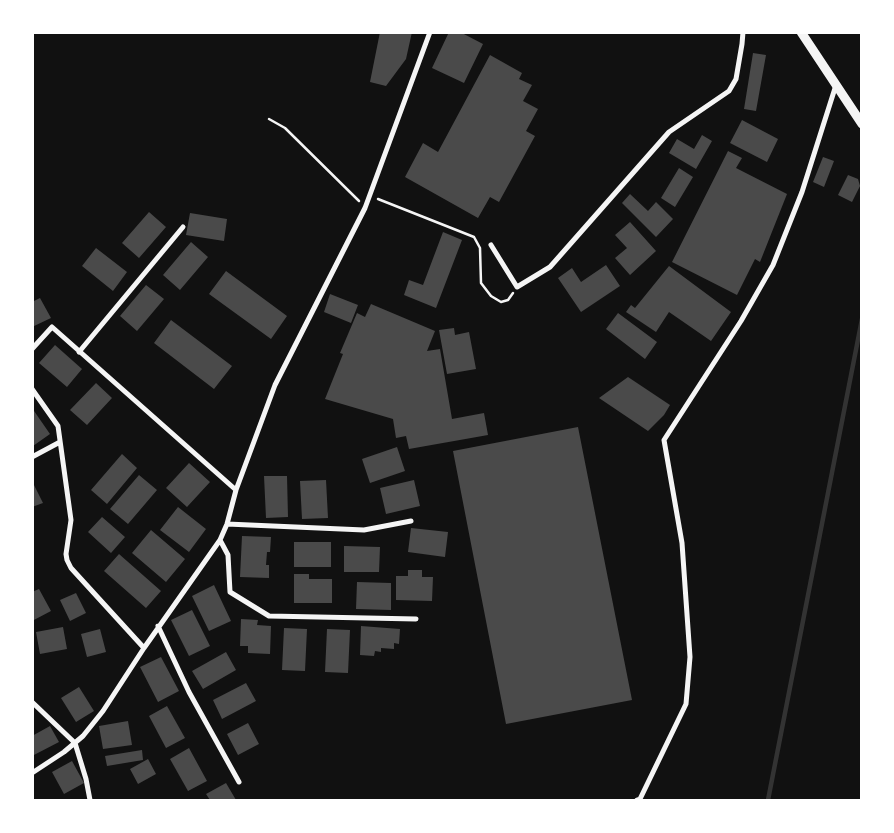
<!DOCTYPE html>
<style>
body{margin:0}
#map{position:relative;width:894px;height:833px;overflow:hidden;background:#111;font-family:"Fira Sans",sans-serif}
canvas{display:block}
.frame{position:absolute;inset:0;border:34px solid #fff;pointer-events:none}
</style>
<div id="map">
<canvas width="894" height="833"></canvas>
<div class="frame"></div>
</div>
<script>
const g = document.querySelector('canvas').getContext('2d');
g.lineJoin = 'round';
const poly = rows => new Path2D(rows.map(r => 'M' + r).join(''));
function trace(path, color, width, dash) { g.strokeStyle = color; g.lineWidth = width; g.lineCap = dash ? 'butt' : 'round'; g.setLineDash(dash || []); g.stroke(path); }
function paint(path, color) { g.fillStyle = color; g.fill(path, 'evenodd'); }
trace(poly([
 [768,800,862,319]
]), '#333', 4.5);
paint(poly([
 [380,32,412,32,406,59,386,86,370,82],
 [449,32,460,32,483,44,464,83,432,68],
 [753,53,766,55,756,111,744,109],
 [490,55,522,73,519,79,532,85,523,101,538,109,526,131,535,136,499,202,490,197,478,218,405,177,423,143,438,152],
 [742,120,778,139,767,162,730,143],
 [702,135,712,141,696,169,669,153,677,139,694,149],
 [728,151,742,158,736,168,787,194,760,262,755,259,737,295,672,262],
 [823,157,834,161,824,187,813,182],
 [679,168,693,177,675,207,661,198],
 [848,175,858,179,860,186,852,202,838,195],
 [630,194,648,211,656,202,673,219,656,237,622,203],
 [149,212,166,227,139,258,122,243],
 [190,213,227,219,224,241,186,235],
 [630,222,656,251,630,275,615,258,627,248,615,235],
 [443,232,462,240,436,308,404,295,409,280,423,285],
 [191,242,208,257,180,290,163,275],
 [96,248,127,272,113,291,82,266],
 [606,265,620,286,581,312,558,278,572,268,581,282],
 [669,266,731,312,711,341,669,312,656,332,626,312,631,305,635,308],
 [226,271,287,316,271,339,209,294],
 [146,285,164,299,137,331,120,316],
 [330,294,358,305,351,323,324,312],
 [40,298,51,318,32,327,32,302],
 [371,304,435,331,427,351,440,349,452,419,484,413,488,435,409,449,406,436,396,438,393,419,325,399,343,354,340,353,357,313,365,317],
 [618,313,657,342,645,359,606,329],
 [171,320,232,366,214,389,154,343],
 [454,328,455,335,469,332,476,369,447,374,439,330],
 [55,345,82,369,67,387,39,363],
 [628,377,670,405,664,415,648,431,599,398],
 [96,383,112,398,87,425,70,410],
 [32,408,50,434,33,446,32,445],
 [578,427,632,700,506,724,453,451],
 [397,447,405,471,370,483,362,459],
 [122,454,137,468,107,504,91,490],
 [189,463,210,482,187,507,166,488],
 [139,475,157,490,128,524,110,509],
 [264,476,287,476,288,517,266,518],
 [326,480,328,518,302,519,300,481],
 [414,480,420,506,386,514,380,488],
 [32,481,43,503,32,507],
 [178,507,206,529,189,552,160,530],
 [102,517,125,537,111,553,88,532],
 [411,528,448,532,445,557,408,552],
 [151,530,185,559,166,582,132,553],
 [242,536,271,537,270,552,267,552,266,565,269,565,269,578,240,577],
 [294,542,331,542,331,567,294,567],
 [344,546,380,547,379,572,344,572],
 [119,554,161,591,146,608,104,571],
 [408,570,422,570,422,577,433,577,432,601,396,600,396,576,408,576],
 [294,574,309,574,309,579,332,579,332,603,294,603],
 [357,582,391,583,391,610,356,609],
 [214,585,231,621,209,631,192,596],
 [39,589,51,611,32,621,32,598,34,597,32,592],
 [76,593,86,613,70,621,60,600],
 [192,610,210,646,189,656,171,620],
 [241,619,258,620,257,625,271,626,270,654,248,653,248,646,240,646],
 [361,626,400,629,399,644,394,643,394,649,381,648,381,652,375,651,374,656,360,655],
 [63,627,67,649,40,654,36,632],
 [284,628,307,629,305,671,282,670],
 [100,629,106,652,87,657,81,634],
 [327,629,350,630,348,673,325,672],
 [226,652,236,670,203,689,192,671],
 [161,657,179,691,158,702,140,667],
 [246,683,256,701,222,719,213,700],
 [79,687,94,711,76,722,61,698],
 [167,706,185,738,166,748,149,716],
 [128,721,132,745,103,749,99,726],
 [248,723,259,744,238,755,227,734],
 [50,726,59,742,32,756,32,736],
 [189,748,207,781,188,791,170,759],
 [142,750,143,760,107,766,105,756],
 [148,759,156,774,138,784,130,769],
 [72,761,84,783,64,794,52,772],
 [226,783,236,800,210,800,206,794]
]), '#4a4a4a');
trace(poly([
 [269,119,285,128,359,201],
 [378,199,474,237,480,248,481,283,491,296,501,302,508,300,513,293]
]), '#f5f5f5', 2.5);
trace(poly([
 [491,245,517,287,550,267,669,132,729,91,736,79,742,44,743,32],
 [32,349,52,327,236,490],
 [79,352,183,227],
 [32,389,58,426,71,520,66,554,67,560,71,568,144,648],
 [32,457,60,442],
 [227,524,364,530,411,521],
 [220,540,228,555,230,592,269,616,416,619],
 [158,626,189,692,239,782],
 [32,702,75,743,86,779,90,800],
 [32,773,64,752,83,736,103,711,144,648,220,540,227,524,236,490,275,385,365,208,430,32],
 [637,800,640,799,686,704,690,657,682,543,664,440,741,321,773,265,802,192,836,85]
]), '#f5f5f5', 5);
trace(poly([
 [801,32,862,124]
]), '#f5f5f5', 9);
</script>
